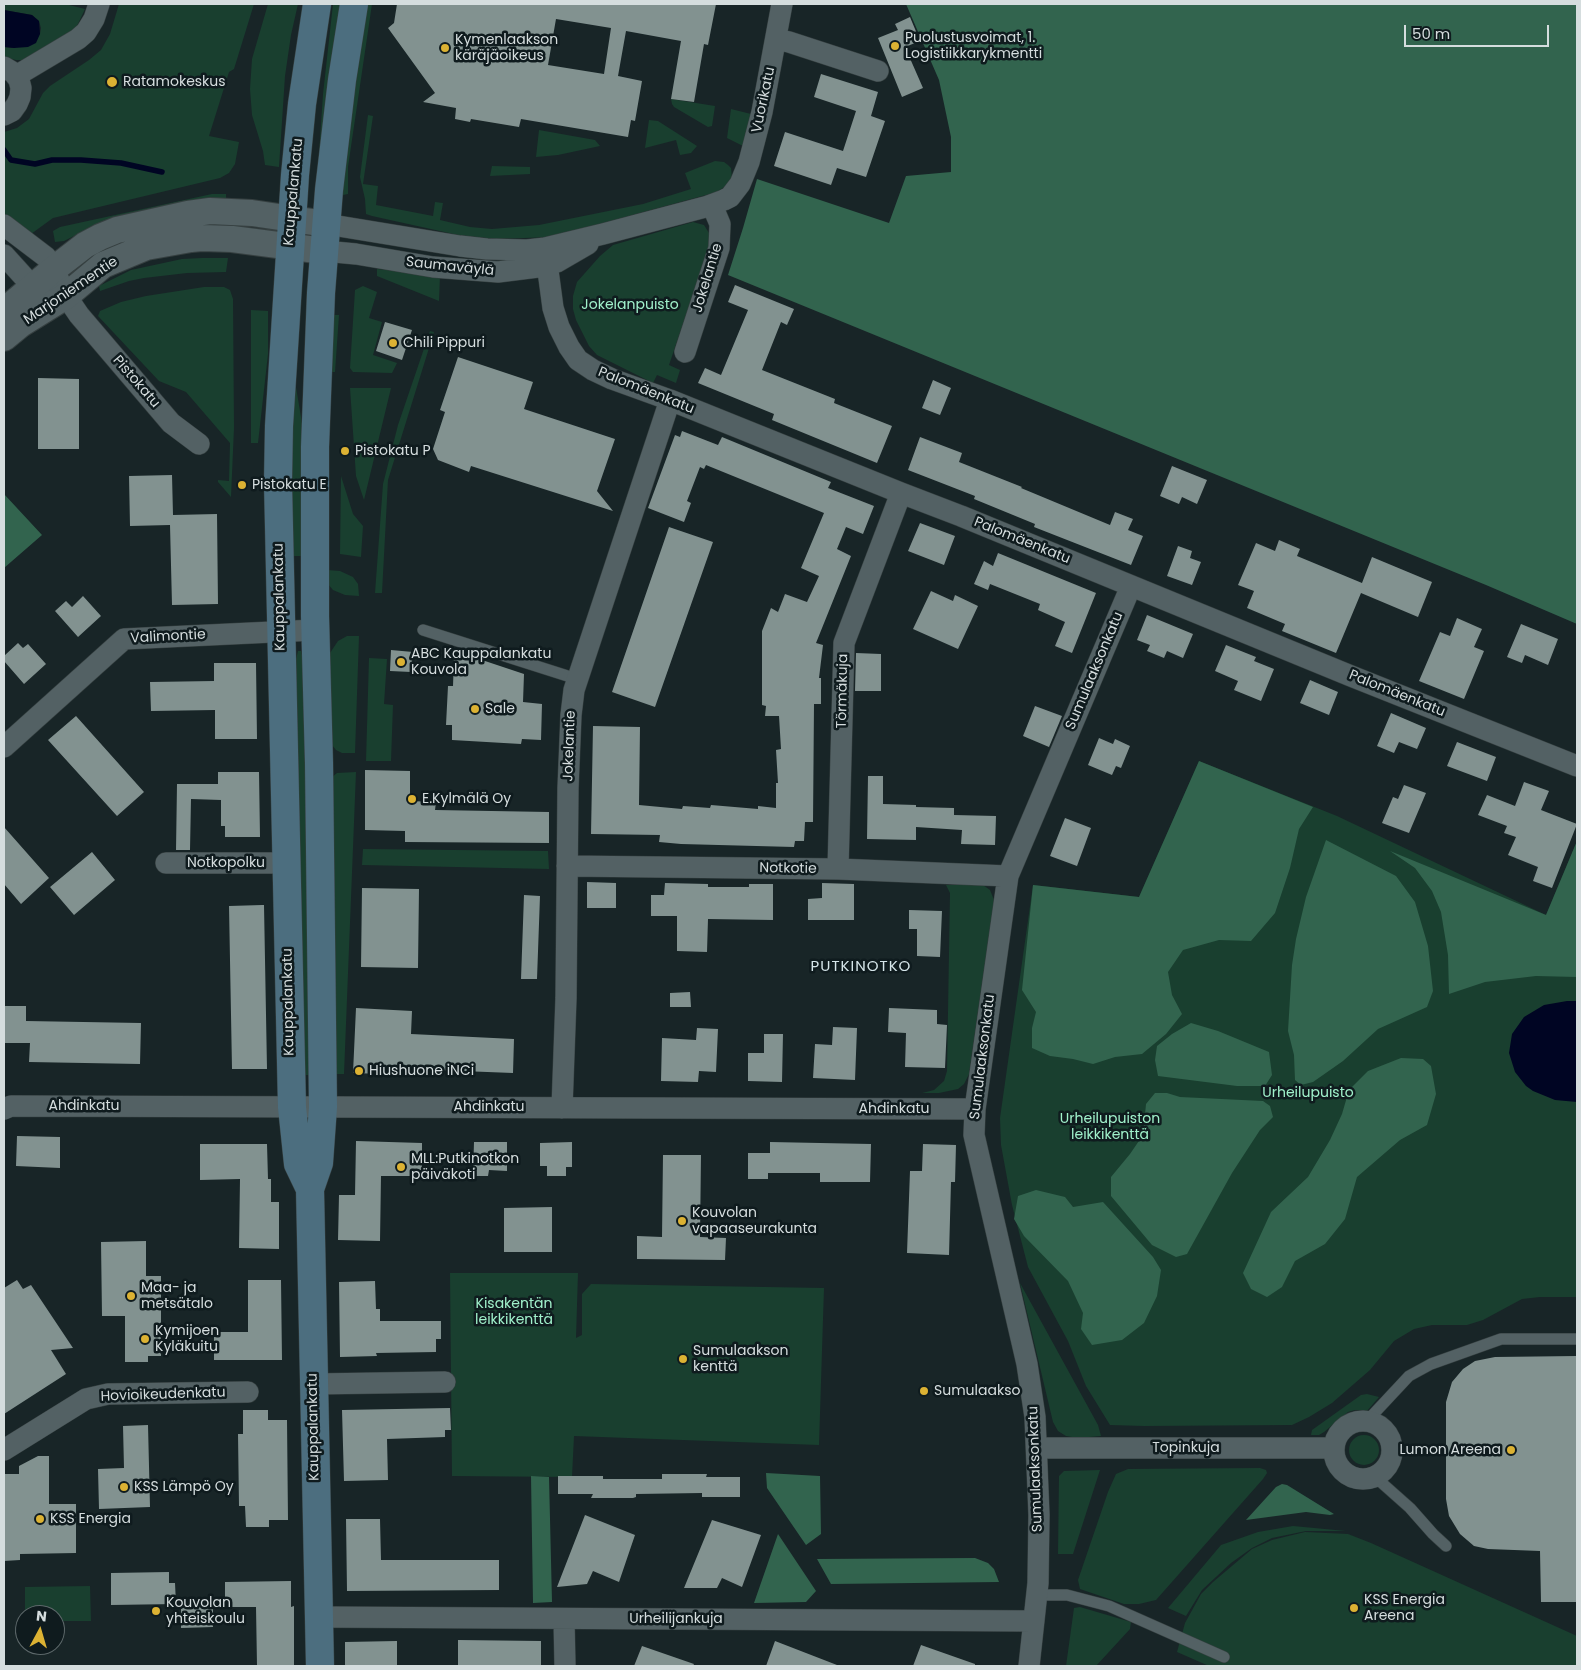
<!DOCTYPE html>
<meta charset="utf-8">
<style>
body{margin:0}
#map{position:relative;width:1581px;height:1670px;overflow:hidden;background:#182527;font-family:Poppins,sans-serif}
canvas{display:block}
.frame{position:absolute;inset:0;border:5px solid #d5ddde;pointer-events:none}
.north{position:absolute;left:15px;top:1605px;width:50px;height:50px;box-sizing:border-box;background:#0f1b1e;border:1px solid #5e696b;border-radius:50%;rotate:6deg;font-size:14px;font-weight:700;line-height:20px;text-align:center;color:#d5ddde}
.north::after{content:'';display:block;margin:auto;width:18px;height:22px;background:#dcb233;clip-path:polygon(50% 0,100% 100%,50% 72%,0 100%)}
.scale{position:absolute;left:1404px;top:25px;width:145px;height:22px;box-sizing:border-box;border:2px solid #d5ddde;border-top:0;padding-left:6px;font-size:15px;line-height:18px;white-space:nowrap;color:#d5ddde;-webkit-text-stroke:4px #0f1b1e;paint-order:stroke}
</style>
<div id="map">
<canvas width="1581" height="1670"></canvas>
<div class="frame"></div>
<div class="north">N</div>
<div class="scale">50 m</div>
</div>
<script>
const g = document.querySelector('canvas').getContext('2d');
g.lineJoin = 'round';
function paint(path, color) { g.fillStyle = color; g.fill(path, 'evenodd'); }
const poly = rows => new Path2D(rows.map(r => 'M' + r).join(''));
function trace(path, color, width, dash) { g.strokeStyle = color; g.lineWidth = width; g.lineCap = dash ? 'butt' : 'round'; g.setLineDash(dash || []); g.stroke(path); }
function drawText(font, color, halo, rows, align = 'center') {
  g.font = font + ' Poppins,sans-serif'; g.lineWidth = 5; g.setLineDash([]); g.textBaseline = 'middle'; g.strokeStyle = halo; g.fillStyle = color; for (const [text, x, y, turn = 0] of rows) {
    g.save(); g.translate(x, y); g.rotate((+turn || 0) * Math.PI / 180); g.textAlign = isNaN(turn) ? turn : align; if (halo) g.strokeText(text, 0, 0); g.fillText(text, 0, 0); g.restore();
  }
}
paint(poly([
 [4,4,65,4,85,9,77,26,64,40,24,60,16,60,4,57,4,47,14,48,40,34,41,28,39,21,32,15,4,10],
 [119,4,254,4,234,69,229,72,209,136,239,142,235,164,229,173,220,178,53,218,31,234,4,215,4,132,17,128,29,119,43,93,50,86,89,60,101,50,110,34],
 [268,4,298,4,291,35,285,76,279,167,265,165,263,151,252,115,250,89,252,59],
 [333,4,341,4,318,170,323,94],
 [366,4,372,4,348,167,348,194,343,195,339,185],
 [671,99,715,106,712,126,708,127,674,107,672,104],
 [731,109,751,114,743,146,727,138],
 [368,115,373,116,363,184,378,186,376,205,433,216,435,202,443,203,440,220,470,227,492,229,539,225,643,204,691,189,685,173,715,161,724,162,728,165,731,168,732,178,730,183,717,192,552,237,496,239,458,235,372,216,366,214,365,199,360,177],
 [649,120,658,121,697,146,691,153,680,155,676,140,645,148],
 [539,130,595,140,600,146,558,155,536,157],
 [492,166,530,167,530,174,490,176],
 [212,194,226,194,226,198,98,224,64,241,55,242,53,231,60,227],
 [693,222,704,225,709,233,710,244,669,365,680,370,676,383,657,375,653,383,597,355,589,346,576,320,573,309,573,296,577,282,600,256,613,245],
 [202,258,228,258,226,272,187,273,144,278,129,281,100,291,99,286,131,270,182,259],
 [377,269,440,275,439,301,377,276],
 [363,286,377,292,369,318,382,322,373,355,397,363,392,373,353,372,350,368,355,290],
 [204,287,224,287,230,290,233,299,234,428,231,497,218,482,218,480,229,481,230,443,186,392,159,381,98,316,100,311,121,302,146,296],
 [251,310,268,311,268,354,258,443,251,443],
 [332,315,339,315,335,372,329,372],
 [430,331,434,332,388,480,382,593,375,593,383,484,398,425],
 [292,380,295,381,303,429,304,556,292,556],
 [350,388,391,388,364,500,356,476],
 [341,476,353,514,363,526,361,557,340,554],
 [327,570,340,571,353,577,358,584,359,596,345,595,333,590,327,583],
 [347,636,359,636,355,753,342,753,336,750,332,745,330,653,338,641],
 [298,651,301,651,303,659,312,1075,304,1075,296,659],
 [369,658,387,659,384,704,393,705,391,761,366,761],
 [1199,761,1337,816,1546,915,1577,841,1577,1297,1540,1297,1522,1299,1483,1320,1467,1325,1432,1325,1414,1329,1394,1341,1370,1370,1332,1403,1309,1417,1292,1425,1144,1426,1110,1425,1086,1386,1068,1341,1028,1267,1012,1205,1001,1145,1000,1118,1033,885,1139,897],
 [356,772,344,1074,335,1074,331,778,337,773],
 [363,849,548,851,549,869,362,865],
 [946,885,983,885,990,890,994,900,969,1074,964,1084,958,1089,939,1093,922,1093,934,1090,944,1081,947,1071,950,893],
 [450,1273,578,1273,576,1338,582,1335,582,1294,591,1284,824,1288,819,1445,574,1436,572,1477,452,1476],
 [1020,1283,1098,1425,1101,1436,1078,1438,1066,1436,1058,1431,1053,1422],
 [1367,1394,1379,1397,1367,1411,1355,1410,1348,1412,1324,1432,1319,1435,1311,1435,1312,1430,1361,1395],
 '1349 1450a15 15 0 1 1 30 0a15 15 0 1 1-30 0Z',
 [1260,1468,1266,1470,1267,1473,1263,1479,1156,1600,1139,1604,1124,1604,1080,1589,1078,1580,1108,1492,1116,1474,1128,1469],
 [1100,1470,1073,1554,1058,1554,1059,1476,1064,1471],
 [1293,1526,1346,1531,1306,1531,1272,1538,1252,1548,1231,1563,1202,1590,1186,1616,1168,1608,1221,1545,1258,1532],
 [1305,1532,1348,1534,1371,1543,1577,1636,1577,1666,1209,1666,1177,1652,1185,1623,1201,1594,1213,1582,1252,1549,1272,1540],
 [90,1586,91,1621,55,1621,55,1615,25,1615,25,1587],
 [1080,1607,1131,1622,1130,1629,1096,1666,1066,1666,1074,1608]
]), '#193f2f');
paint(poly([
 [906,4,1577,4,1577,624,1486,585,728,275,743,228,757,179,889,223,906,176,951,172,951,137,939,80],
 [4,494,42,535,4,568],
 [1199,761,1313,807,1299,829,1290,868,1275,913,1251,941,1219,940,1183,950,1168,972,1172,995,1182,1014,1166,1034,1142,1054,1115,1057,1093,1064,1073,1059,1050,1056,1032,1048,1032,1028,1036,1012,1022,990,1033,885,1139,897],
 [1326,840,1396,876,1415,902,1428,946,1433,991,1427,1007,1378,1029,1343,1061,1313,1082,1301,1085,1295,1080,1294,1055,1288,1031,1292,965,1296,939,1306,897],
 [1577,841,1577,977,1536,976,1485,982,1449,994,1448,955,1441,912,1432,891,1415,868,1390,851,1546,915],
 [1191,1023,1218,1031,1269,1052,1272,1075,1265,1086,1237,1086,1158,1076,1155,1060,1157,1046,1172,1034],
 [1401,1058,1423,1059,1431,1066,1436,1094,1427,1125,1400,1140,1357,1177,1345,1219,1325,1244,1295,1261,1282,1287,1267,1297,1251,1289,1243,1273,1271,1212,1308,1177,1330,1140,1342,1114,1349,1090,1368,1071],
 [1155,1093,1167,1093,1180,1097,1263,1101,1270,1106,1273,1117,1260,1130,1232,1173,1187,1254,1176,1257,1152,1245,1111,1196,1111,1177,1130,1154,1143,1135,1146,1104],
 [1036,1190,1065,1197,1073,1207,1103,1202,1153,1257,1161,1270,1157,1296,1144,1323,1122,1340,1092,1345,1081,1329,1083,1313,1068,1281,1024,1236,1014,1219,1018,1196],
 [766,1473,820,1476,821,1534,806,1545,767,1488],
 [531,1476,549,1477,552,1602,533,1603],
 [1282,1484,1287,1485,1334,1514,1330,1515,1306,1512,1246,1520,1276,1487],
 [778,1534,816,1591,806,1602,754,1603],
 [975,1558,988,1563,994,1569,999,1582,831,1584,817,1559]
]), '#32644e');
paint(poly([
 [4,10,32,15,39,21,40,34,36,43,28,47,14,48,4,47],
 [1567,1001,1577,1001,1577,1102,1555,1100,1533,1091,1526,1086,1515,1072,1509,1053,1512,1034,1524,1017,1544,1005]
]), '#000523');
trace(poly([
 [4,150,11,160,35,164,52,160,81,160,121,163,162,172]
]), '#000523', 5.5);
paint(poly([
 [397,4,716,4,708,45,704,44,694,102,671,99,681,41,626,31,618,76,642,81,635,121,631,120,628,137,521,119,519,127,471,119,470,122,455,119,456,108,423,102,435,93,388,28,394,23],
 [556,19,611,28,604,74,548,65],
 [910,17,920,41,905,47,923,88,902,97,878,38,898,30,895,24],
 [821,74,878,92,871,116,885,121,866,177,837,168,831,185,774,166,785,132,843,151,856,111,814,97],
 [735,285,794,309,787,325,781,322,762,370,835,399,834,403,892,426,877,463,772,420,774,414,698,383,705,368,721,375,748,310,728,302],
 [385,322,412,330,402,360,376,351],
 [458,357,533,382,524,409,615,439,597,491,613,511,471,466,469,472,438,460,433,449,445,412,440,410],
 [38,378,79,379,79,449,38,449],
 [933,380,951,388,940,415,922,408],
 [682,431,718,445,722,437,831,482,828,488,874,506,863,534,846,527,837,549,851,556,816,643,823,645,819,678,821,678,821,704,814,704,813,822,805,822,804,841,795,841,794,847,681,844,659,842,660,835,591,834,593,726,640,727,639,805,682,809,683,806,710,808,711,805,758,809,758,806,776,808,776,783,778,783,776,750,781,749,779,716,765,716,766,706,762,705,762,631,771,608,778,612,785,594,807,602,819,576,801,568,824,513,706,465,704,469,700,467,687,501,691,503,684,522,648,508,675,435,680,437],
 [920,437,962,453,959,462,1022,487,1021,488,1110,525,1115,512,1133,519,1128,530,1143,536,1131,565,1034,527,1035,524,974,499,975,496,908,470],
 [1172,466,1207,480,1197,504,1182,497,1179,504,1160,496],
 [172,475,173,515,217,514,218,604,172,605,170,525,130,526,129,476],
 [920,523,955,536,944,565,908,551],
 [669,527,713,542,655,707,612,692],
 [1279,540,1300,549,1297,556,1362,583,1372,557,1432,582,1418,617,1361,593,1336,653,1282,631,1285,624,1247,608,1254,591,1238,585,1256,543,1275,551],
 [1178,546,1192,551,1190,558,1201,562,1192,585,1167,576],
 [998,553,1096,593,1072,653,1055,646,1065,622,1038,610,1040,604,990,584,988,590,974,584,984,561,993,566],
 [931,591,953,601,955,595,978,606,958,649,913,629],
 [83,596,101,616,78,637,55,611,66,601,72,607],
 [1147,615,1193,634,1183,658,1167,651,1164,658,1147,651,1150,645,1137,640],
 [1457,618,1482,629,1474,647,1484,651,1464,699,1419,681,1440,632,1450,636],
 [1521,624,1558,639,1548,665,1525,655,1522,663,1507,657],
 [18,643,23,648,28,644,46,664,24,684,4,661,4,656],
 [1226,645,1256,657,1254,661,1274,669,1261,701,1234,690,1238,681,1215,671],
 [391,650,413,652,411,672,390,671],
 [461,653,524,674,523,702,542,704,541,740,522,739,521,744,452,740,452,725,446,725,448,686,453,686,454,657,460,657],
 [856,653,881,654,881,691,855,691],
 [214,663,256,663,257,739,215,739,215,710,151,711,150,682,214,681],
 [1310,680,1338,692,1329,715,1300,703],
 [1035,706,1062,716,1049,747,1023,736],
 [1391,713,1426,728,1417,749,1399,742,1394,753,1377,746],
 [76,716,144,792,117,816,48,740],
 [1099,738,1113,744,1115,739,1130,746,1121,768,1116,766,1112,775,1088,765],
 [1457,742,1496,757,1487,781,1447,766],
 [365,770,410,771,410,801,436,802,435,810,549,812,549,843,405,842,405,831,365,830],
 [218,772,259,772,260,837,225,837,225,826,221,826,221,800,191,799,190,850,176,850,177,784,218,784],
 [868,776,883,776,883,804,916,805,916,807,954,808,954,815,996,816,995,845,961,844,962,830,916,827,916,840,867,839],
 [1524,782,1549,791,1541,810,1577,824,1552,888,1533,881,1538,867,1508,855,1516,837,1504,833,1507,826,1478,815,1487,795,1515,806],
 [1404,785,1426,793,1409,833,1382,823,1393,797,1398,799],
 [1065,818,1091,828,1077,866,1050,856],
 [4,827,49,878,21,904,4,884],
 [92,852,115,880,74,915,50,887],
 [587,882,616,883,616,908,587,908],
 [665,883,708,884,708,887,749,887,749,884,773,884,773,920,708,919,707,952,677,951,677,916,651,916,651,895,664,895],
 [822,883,854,884,854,920,808,920,808,899,822,898],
 [362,888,419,889,418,968,361,967],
 [524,895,540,896,537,979,521,979],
 [262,905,264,905,267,1069,232,1069,229,906],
 [909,910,942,911,940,957,917,956,917,929,909,929],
 [690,992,691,1007,670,1007,670,993],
 [4,1006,26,1006,26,1021,141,1023,140,1064,29,1062,30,1043,4,1043],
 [356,1008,412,1011,411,1034,514,1039,513,1073,410,1069,410,1075,353,1073],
 [889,1008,937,1010,937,1024,947,1025,945,1068,905,1067,906,1033,888,1032],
 [833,1027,857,1028,855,1080,813,1078,815,1044,832,1045],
 [697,1028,718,1029,716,1072,699,1071,698,1082,661,1081,662,1038,696,1040],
 [764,1034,783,1034,782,1082,748,1081,748,1053,764,1053],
 [17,1136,60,1137,60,1168,16,1166],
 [356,1141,422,1143,422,1176,381,1176,380,1241,338,1240,339,1195,355,1195],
 [474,1142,507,1142,507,1171,489,1170,488,1176,473,1176],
 [572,1142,572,1167,566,1167,566,1176,547,1176,547,1166,540,1166,540,1143],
 [770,1142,871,1144,870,1182,820,1182,820,1173,768,1173,768,1179,748,1179,748,1153,770,1153],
 [200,1144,267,1144,268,1179,271,1179,271,1202,279,1202,279,1249,239,1248,240,1179,200,1180],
 [923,1144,956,1145,955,1182,951,1182,949,1255,907,1253,910,1171,922,1171],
 [663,1155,701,1155,700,1237,726,1238,725,1260,637,1259,637,1236,662,1237],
 [552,1207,552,1252,504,1252,504,1208],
 [146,1241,146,1276,161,1276,161,1356,148,1356,148,1362,125,1362,125,1316,102,1316,101,1242],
 [17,1280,23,1289,31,1285,73,1348,51,1350,66,1374,4,1414,4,1288],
 [248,1280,281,1280,282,1360,214,1360,214,1332,248,1332],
 [375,1281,376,1309,380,1309,380,1321,441,1321,441,1339,436,1339,436,1352,376,1353,377,1356,340,1357,339,1282],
 [1577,1356,1577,1602,1541,1602,1540,1551,1488,1549,1474,1546,1460,1534,1449,1516,1446,1499,1446,1402,1452,1382,1463,1369,1475,1361,1495,1357],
 [450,1408,451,1430,445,1430,445,1437,387,1439,388,1480,344,1481,342,1410],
 [243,1410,268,1410,268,1420,287,1420,288,1520,269,1520,269,1527,246,1527,245,1506,239,1506,238,1434,243,1434],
 [148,1425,150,1507,99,1509,98,1469,124,1468,123,1426],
 [38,1456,49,1456,49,1504,76,1504,76,1553,20,1554,20,1560,4,1561,4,1474,19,1474,19,1466],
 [662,1474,707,1474,706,1477,740,1477,740,1497,702,1497,702,1493,636,1494,636,1497,633,1498,591,1498,593,1494,558,1494,558,1476,603,1476,603,1479,662,1479],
 [585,1515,635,1535,619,1582,593,1571,587,1584,557,1587],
 [346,1519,380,1519,381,1560,499,1560,499,1590,347,1591],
 [712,1520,761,1535,742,1587,722,1578,717,1588,684,1588],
 [169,1572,169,1583,175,1583,176,1604,111,1605,111,1573],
 [291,1581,291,1607,294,1606,294,1666,257,1666,256,1607,225,1607,225,1582],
 [213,1602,213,1627,181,1628,181,1603],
 [458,1640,541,1641,541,1666,458,1666],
 [397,1641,397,1666,345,1666,345,1642],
 [775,1641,837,1665,836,1666,766,1666],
 [921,1645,975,1664,975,1666,913,1666],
 [642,1646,694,1664,693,1666,634,1666]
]), '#829290');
const service = poly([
 [423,630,577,679],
 [1367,1421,1409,1376,1431,1364,1501,1339,1577,1339],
 [1374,1476,1410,1508,1433,1534,1446,1546],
 [1037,1595,1067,1595,1109,1606,1224,1657]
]);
const minor = poly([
 [776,39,789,42,878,71],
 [4,67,14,73,19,80,21,88,20,97,17,104,12,111,4,115],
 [16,76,78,39,86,32,94,19,99,4],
 [326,224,460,246,487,249,527,250,545,248,603,234,705,207,724,200,730,197,740,184,749,162,762,112,782,4],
 [4,225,46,257,54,269,66,296,79,315,171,423,199,444],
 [545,248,553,308,559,327,569,347,578,360,593,370,612,379,670,400,901,493,961,516,1351,676,1577,766],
 [324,251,356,254,433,267,498,272,546,266,557,262,588,244],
 [4,255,33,287,44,296],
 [685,352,719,248,720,224,712,205],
 [4,747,124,639,315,630],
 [166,863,286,863],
 [567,866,838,869,1008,876],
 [838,869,844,643,901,493],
 [562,1108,566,998,568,788,571,715,574,690,670,400],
 [4,1109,11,1106,975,1109],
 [313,1384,445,1382],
 '1334 1450a29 29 0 1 1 58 0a29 29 0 1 1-58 0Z',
 [1038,1448,1333,1448],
 [4,1450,86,1399,108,1394,248,1392],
 [319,1617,1034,1621],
 [564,1619,565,1666],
 [1029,1666,1038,1583,1039,1515,1035,1417,1027,1364,974,1135,975,1109,1008,876,1131,586]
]);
const tertiary = poly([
 [4,311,54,269,85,245,100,237,117,230,188,214,210,211,252,213,326,224],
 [4,338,21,324,66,296,103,265,146,247,191,239,202,238,232,239,324,251]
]);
const secondary = poly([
 [310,1189,298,1164,292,1107,278,482,279,426,295,175,302,104,317,4],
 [320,1666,310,1189,319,1163,323,1107,319,763,315,616,315,447,321,293,329,190,342,80,354,4]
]);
trace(service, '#364041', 12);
trace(minor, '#364041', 22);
trace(tertiary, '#364041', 28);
trace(secondary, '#364041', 29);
trace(service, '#536164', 11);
trace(minor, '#536164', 21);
trace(tertiary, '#536164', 26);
trace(secondary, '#4c6e7f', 28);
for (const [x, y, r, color] of [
 [895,46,5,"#dcb233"],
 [445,48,5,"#dcb233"],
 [112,82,6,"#dcb233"],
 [393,343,5,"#dcb233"],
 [345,451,5,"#dcb233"],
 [242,485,5,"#dcb233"],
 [401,662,5,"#dcb233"],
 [475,709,5,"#dcb233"],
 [412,799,5,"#dcb233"],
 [359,1071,5,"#dcb233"],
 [401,1167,5,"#dcb233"],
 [682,1221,5,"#dcb233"],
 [131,1296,5,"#dcb233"],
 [145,1339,5,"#dcb233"],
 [683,1359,5,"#dcb233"],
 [924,1391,5,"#dcb233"],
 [1511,1450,5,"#dcb233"],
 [124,1487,5,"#dcb233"],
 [40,1519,5,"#dcb233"],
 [1354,1608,5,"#dcb233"],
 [156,1611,5,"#dcb233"]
]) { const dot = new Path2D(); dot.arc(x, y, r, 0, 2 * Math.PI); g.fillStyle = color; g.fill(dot); trace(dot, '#0f1b1e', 2); }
drawText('14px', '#d5ddde', '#0f1b1e', [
 ["Puolustusvoimat, 1.",905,38],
 ["Logistiikkarykmentti",905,54],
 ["Kymenlaakson",455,40],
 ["käräjäoikeus",455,56],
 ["Ratamokeskus",123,82],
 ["Chili Pippuri",403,343],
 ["Pistokatu P",355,451],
 ["Pistokatu E",252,485],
 ["ABC Kauppalankatu",411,654],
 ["Kouvola",411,670],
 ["Sale",485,709],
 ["E.Kylmälä Oy",422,799],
 ["Hiushuone iNCi",369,1071],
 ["MLL:Putkinotkon",411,1159],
 ["päiväkoti",411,1175],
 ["Kouvolan",692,1213],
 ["vapaaseurakunta",692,1229],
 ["Maa- ja",141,1288],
 ["metsätalo",141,1304],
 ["Kymijoen",155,1331],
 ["Kyläkuitu",155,1347],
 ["Sumulaakson",693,1351],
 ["kenttä",693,1367],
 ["Sumulaakso",934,1391],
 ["Lumon Areena",1501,1450,"right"],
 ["KSS Lämpö Oy",134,1487],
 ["KSS Energia",50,1519],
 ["KSS Energia",1364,1600],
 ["Areena",1364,1616],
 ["Kouvolan",166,1603],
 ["yhteiskoulu",166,1619]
], 'left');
drawText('14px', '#d5ddde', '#0f1b1e', [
 ["Vuorikatu",764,100,-78],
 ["Kauppalankatu",294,192,-85],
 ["Saumaväylä",450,267,6],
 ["Jokelantie",708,278,-73],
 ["Marjoniementie",71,291,-34],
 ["Pistokatu",136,382,49],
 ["Palomäenkatu",646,391,22],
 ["Palomäenkatu",1022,541,22],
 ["Kauppalankatu",280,597,-91],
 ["Valimontie",168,637,-3],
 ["Sumulaaksonkatu",1095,671,-67],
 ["Törmäkuja",843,691,-89],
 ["Palomäenkatu",1397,694,22],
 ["Jokelantie",570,746,-88],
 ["Notkopolku",226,863],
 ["Notkotie",788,869,1],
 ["Kauppalankatu",289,1002,-91],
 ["Sumulaaksonkatu",983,1057,-83],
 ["Ahdinkatu",84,1106],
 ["Ahdinkatu",489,1107],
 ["Ahdinkatu",894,1109],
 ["Hovioikeudenkatu",163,1395,-2],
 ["Kauppalankatu",314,1427,-91],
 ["Topinkuja",1186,1448],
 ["Sumulaaksonkatu",1036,1469,-92],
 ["Urheilijankuja",676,1619]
]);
drawText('14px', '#a0f1cb', '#0f1b1e', [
 ["Jokelanpuisto",630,305],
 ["Urheilupuisto",1308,1093],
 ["Urheilupuiston",1110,1119],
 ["leikkikenttä",1110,1135],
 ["Kisakentän",514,1304],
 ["leikkikenttä",514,1320]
]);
g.letterSpacing = '1px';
drawText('15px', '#d5e5e9', '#0f1b1e', [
 ["PUTKINOTKO",861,967]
]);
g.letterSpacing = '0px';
</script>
